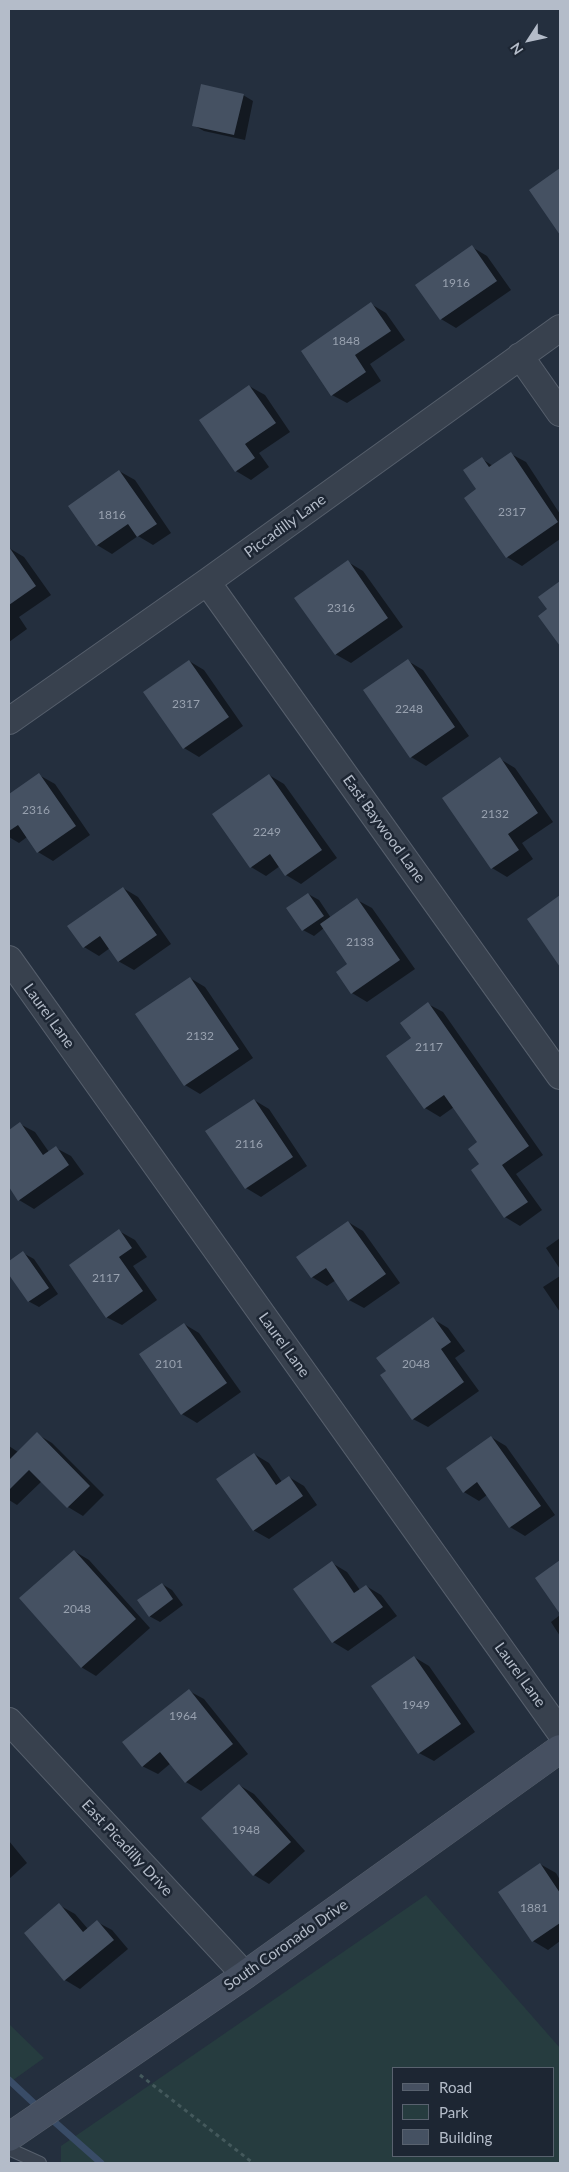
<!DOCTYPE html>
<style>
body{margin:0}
#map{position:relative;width:569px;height:2172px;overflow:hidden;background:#242f3e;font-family:Lato,sans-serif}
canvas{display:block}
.frame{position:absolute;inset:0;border:10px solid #b4bcc9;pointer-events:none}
.legend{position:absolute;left:392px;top:2067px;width:162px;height:90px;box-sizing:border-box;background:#1d2633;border:1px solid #59626f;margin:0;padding:6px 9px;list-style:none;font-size:15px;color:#b4bcc9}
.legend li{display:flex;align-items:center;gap:10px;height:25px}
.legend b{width:25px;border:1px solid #59626f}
.north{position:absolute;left:504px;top:15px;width:50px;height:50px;-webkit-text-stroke:4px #1d2633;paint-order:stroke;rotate:235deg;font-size:14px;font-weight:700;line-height:20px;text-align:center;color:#b4bcc9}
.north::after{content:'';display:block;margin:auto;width:18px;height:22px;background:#b4bcc9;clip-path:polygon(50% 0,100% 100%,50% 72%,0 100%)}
</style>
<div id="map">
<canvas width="569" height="2172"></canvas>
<div class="frame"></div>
<ul class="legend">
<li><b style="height:6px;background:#465061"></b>Road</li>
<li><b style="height:14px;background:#263c3f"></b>Park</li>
<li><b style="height:14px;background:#455162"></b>Building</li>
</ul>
<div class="north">N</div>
</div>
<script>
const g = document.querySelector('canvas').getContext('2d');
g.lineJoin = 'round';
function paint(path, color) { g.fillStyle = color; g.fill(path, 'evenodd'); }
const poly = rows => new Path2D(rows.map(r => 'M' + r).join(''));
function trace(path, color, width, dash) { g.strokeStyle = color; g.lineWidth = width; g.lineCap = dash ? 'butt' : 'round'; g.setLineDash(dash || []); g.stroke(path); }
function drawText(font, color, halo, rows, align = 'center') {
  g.font = font + ' Lato,sans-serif'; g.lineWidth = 5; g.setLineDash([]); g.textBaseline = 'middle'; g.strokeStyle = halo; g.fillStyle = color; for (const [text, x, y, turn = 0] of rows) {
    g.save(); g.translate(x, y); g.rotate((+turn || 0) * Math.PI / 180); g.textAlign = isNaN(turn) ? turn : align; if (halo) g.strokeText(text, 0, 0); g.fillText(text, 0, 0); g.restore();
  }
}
paint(poly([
 [426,1895,560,2048,560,2163,61,2163,61,2146],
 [393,2068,553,2068,553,2156,393,2156],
 [9,2024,44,2058,9,2083]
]), '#263c3f');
paint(poly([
 [243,95,253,101,245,140,204,131,193,125],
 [560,170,560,230,557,228,531,191],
 [472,247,487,256,511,290,456,328,441,319,417,285],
 [371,304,386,313,405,340,370,364,381,381,347,403,332,395],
 [249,386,265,395,290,432,259,453,269,467,251,480,236,471],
 [511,454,526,462,560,514,560,539,522,566,507,557,478,490,482,459,493,466],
 [119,471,135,480,171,533,153,545,138,536,112,554,97,545],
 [9,548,24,557,51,595,19,617,27,629,9,642],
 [348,562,363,571,403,627,351,663,335,654],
 [560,582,560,644,540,616,549,609,540,597],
 [189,661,204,670,243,726,199,757,184,748],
 [408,661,423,670,469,736,426,766,411,757],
 [500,759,515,768,553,822,522,843,533,859,507,877,492,868],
 [39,775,55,784,90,835,53,861,38,852,27,837,19,843,9,837,9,796],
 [269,775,284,784,337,858,301,884,286,875,280,866,266,876,251,867],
 [123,888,138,897,171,944,134,970,118,961,110,948,99,956,84,947],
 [308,894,319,900,331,918,357,900,372,908,415,969,367,1002,352,993,349,964,324,928,314,936,303,930],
 [558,898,560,899,560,965,528,919],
 [190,978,205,987,253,1058,200,1094,185,1085],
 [428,1004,443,1012,543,1155,516,1174,542,1210,520,1226,505,1217,481,1164,479,1143,454,1107,440,1117,425,1108,413,1038],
 [254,1100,269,1109,307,1166,261,1197,246,1188],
 [20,1124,35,1132,49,1152,56,1148,71,1156,84,1174,34,1209,19,1200,9,1185,9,1132],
 [348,1222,363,1231,400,1283,364,1308,349,1300,336,1280,327,1286,312,1277],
 [119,1231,135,1240,147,1257,133,1266,157,1300,122,1325,106,1317],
 [560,1238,560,1269,546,1248],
 [23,1253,34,1259,58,1294,39,1307,28,1301,9,1273,9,1263],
 [560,1276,560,1312,543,1287],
 [433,1319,448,1328,465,1351,455,1358,479,1391,428,1427,413,1419,387,1371],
 [184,1324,199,1333,241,1392,197,1423,182,1414],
 [37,1434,52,1443,104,1495,83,1516,68,1507,42,1481,17,1505,9,1500,9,1446,18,1452],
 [491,1437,506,1446,555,1515,525,1536,510,1527,487,1495,479,1501,464,1492],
 [254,1454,269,1463,282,1482,289,1477,304,1486,317,1505,269,1539,253,1530],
 [74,1551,89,1560,150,1628,96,1676,81,1667],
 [332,1563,347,1572,360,1590,366,1586,381,1595,397,1616,348,1651,333,1642],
 [162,1584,172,1590,183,1605,160,1622,149,1616],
 [560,1615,560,1636,551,1622],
 [414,1657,429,1666,475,1732,434,1761,419,1753],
 [189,1691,204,1699,248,1754,201,1791,186,1782,171,1763,158,1774,142,1766],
 [239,1785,254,1794,305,1851,269,1884,254,1875,203,1818],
 [9,1841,27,1863,9,1879],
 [540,1864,556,1873,560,1880,560,1941,548,1950,533,1941],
 [59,1905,75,1914,88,1929,97,1922,112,1930,128,1949,80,1989,65,1980,26,1933]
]), '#0007');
trace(poly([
 [9,2080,39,2108],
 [49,2117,101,2163]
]), '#394c67', 7);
paint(poly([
 [201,84,244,94,234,135,192,126],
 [560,168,560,235,529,190],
 [472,245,497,281,440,320,415,285],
 [371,302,391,331,355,355,366,372,331,396,301,351],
 [249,385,276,423,245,444,255,458,235,472,199,420],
 [511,452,558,522,506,558,464,498,476,489,463,470,482,457,489,467],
 [119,470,157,524,137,537,128,524,96,546,68,506],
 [9,547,36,586,9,605],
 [348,560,388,618,335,655,294,598],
 [560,581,560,646,538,616,547,609,538,597],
 [408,659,455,727,410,758,363,690],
 [189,660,229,717,183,749,143,692],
 [500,757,538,813,508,834,519,850,491,869,442,798],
 [39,773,76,826,37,853,18,825,9,831,9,794],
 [269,774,322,850,285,876,270,854,250,868,212,814],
 [123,887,157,935,118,962,100,936,83,948,67,926],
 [308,893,324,916,302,931,286,908],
 [560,895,560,967,527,919],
 [357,898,400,960,351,994,336,972,347,964,320,924],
 [190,977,239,1049,184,1086,135,1014],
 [428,1002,529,1146,502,1165,528,1202,504,1218,471,1170,479,1164,468,1149,477,1142,444,1095,424,1109,386,1056,411,1038,400,1023],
 [254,1099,293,1157,245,1189,205,1131],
 [20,1122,43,1155,56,1146,69,1165,18,1201,9,1187,9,1130],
 [348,1221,386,1274,348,1301,326,1268,311,1278,296,1257],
 [119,1229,132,1248,119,1257,143,1291,106,1318,69,1265],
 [23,1251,49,1288,28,1302,9,1275,9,1261],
 [433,1317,451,1342,441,1349,464,1382,412,1420,380,1375,386,1371,376,1358],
 [184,1323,227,1383,181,1415,139,1354],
 [37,1432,90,1486,67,1508,29,1470,9,1490,9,1460],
 [491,1436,541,1506,509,1528,477,1482,463,1493,446,1468],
 [254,1453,276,1485,289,1476,303,1496,253,1531,216,1479],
 [74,1550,136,1619,81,1668,19,1598],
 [560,1560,560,1614,535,1578],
 [332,1561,354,1593,366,1585,383,1607,332,1643,293,1589],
 [162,1583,173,1599,149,1617,137,1600],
 [414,1656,461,1724,418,1754,371,1686],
 [189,1689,233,1744,185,1783,160,1752,142,1767,122,1742],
 [239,1784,291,1842,253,1876,201,1818],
 [540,1863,560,1893,560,1923,532,1942,498,1892],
 [59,1903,83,1932,97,1920,114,1940,64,1981,24,1933]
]), '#455162');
const lane = poly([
 [9,2149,40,2163]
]);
const street = poly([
 [520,356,560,413],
 [207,582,560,1076],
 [9,721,207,582,560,328],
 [9,959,560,1732],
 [9,1721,245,1975]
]);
const secondary = poly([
 [9,2137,245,1975,560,1749]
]);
trace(lane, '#565f6c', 14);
trace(street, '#565f6c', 28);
trace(secondary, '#565f6c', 29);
trace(poly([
 [140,2075,253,2163]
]), '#44595c', 3, [4, 4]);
trace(lane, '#38414e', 12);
trace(street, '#38414e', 26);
trace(secondary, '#465061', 28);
drawText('12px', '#98a1af', null, [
 ["1916",456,283],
 ["1848",346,341],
 ["2317",512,512],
 ["1816",112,515],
 ["2316",341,608],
 ["2317",186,704],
 ["2248",409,709],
 ["2316",36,810],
 ["2132",495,814],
 ["2249",267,832],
 ["2133",360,942],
 ["2132",200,1036],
 ["2117",429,1047],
 ["2116",249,1144],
 ["2117",106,1278],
 ["2101",169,1364],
 ["2048",416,1364],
 ["2048",77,1609],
 ["1949",416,1705],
 ["1964",183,1716],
 ["1948",246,1830],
 ["1881",534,1908]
]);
drawText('15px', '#b4bcc9', '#1d2633', [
 ["Piccadilly Lane",285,526,-36],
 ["East Baywood Lane",384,829,54],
 ["Laurel Lane",49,1016,54],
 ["Laurel Lane",284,1345,54],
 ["Laurel Lane",520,1675,54],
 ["East Picadilly Drive",127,1848,47],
 ["South Coronado Drive",286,1945,-35]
]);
</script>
